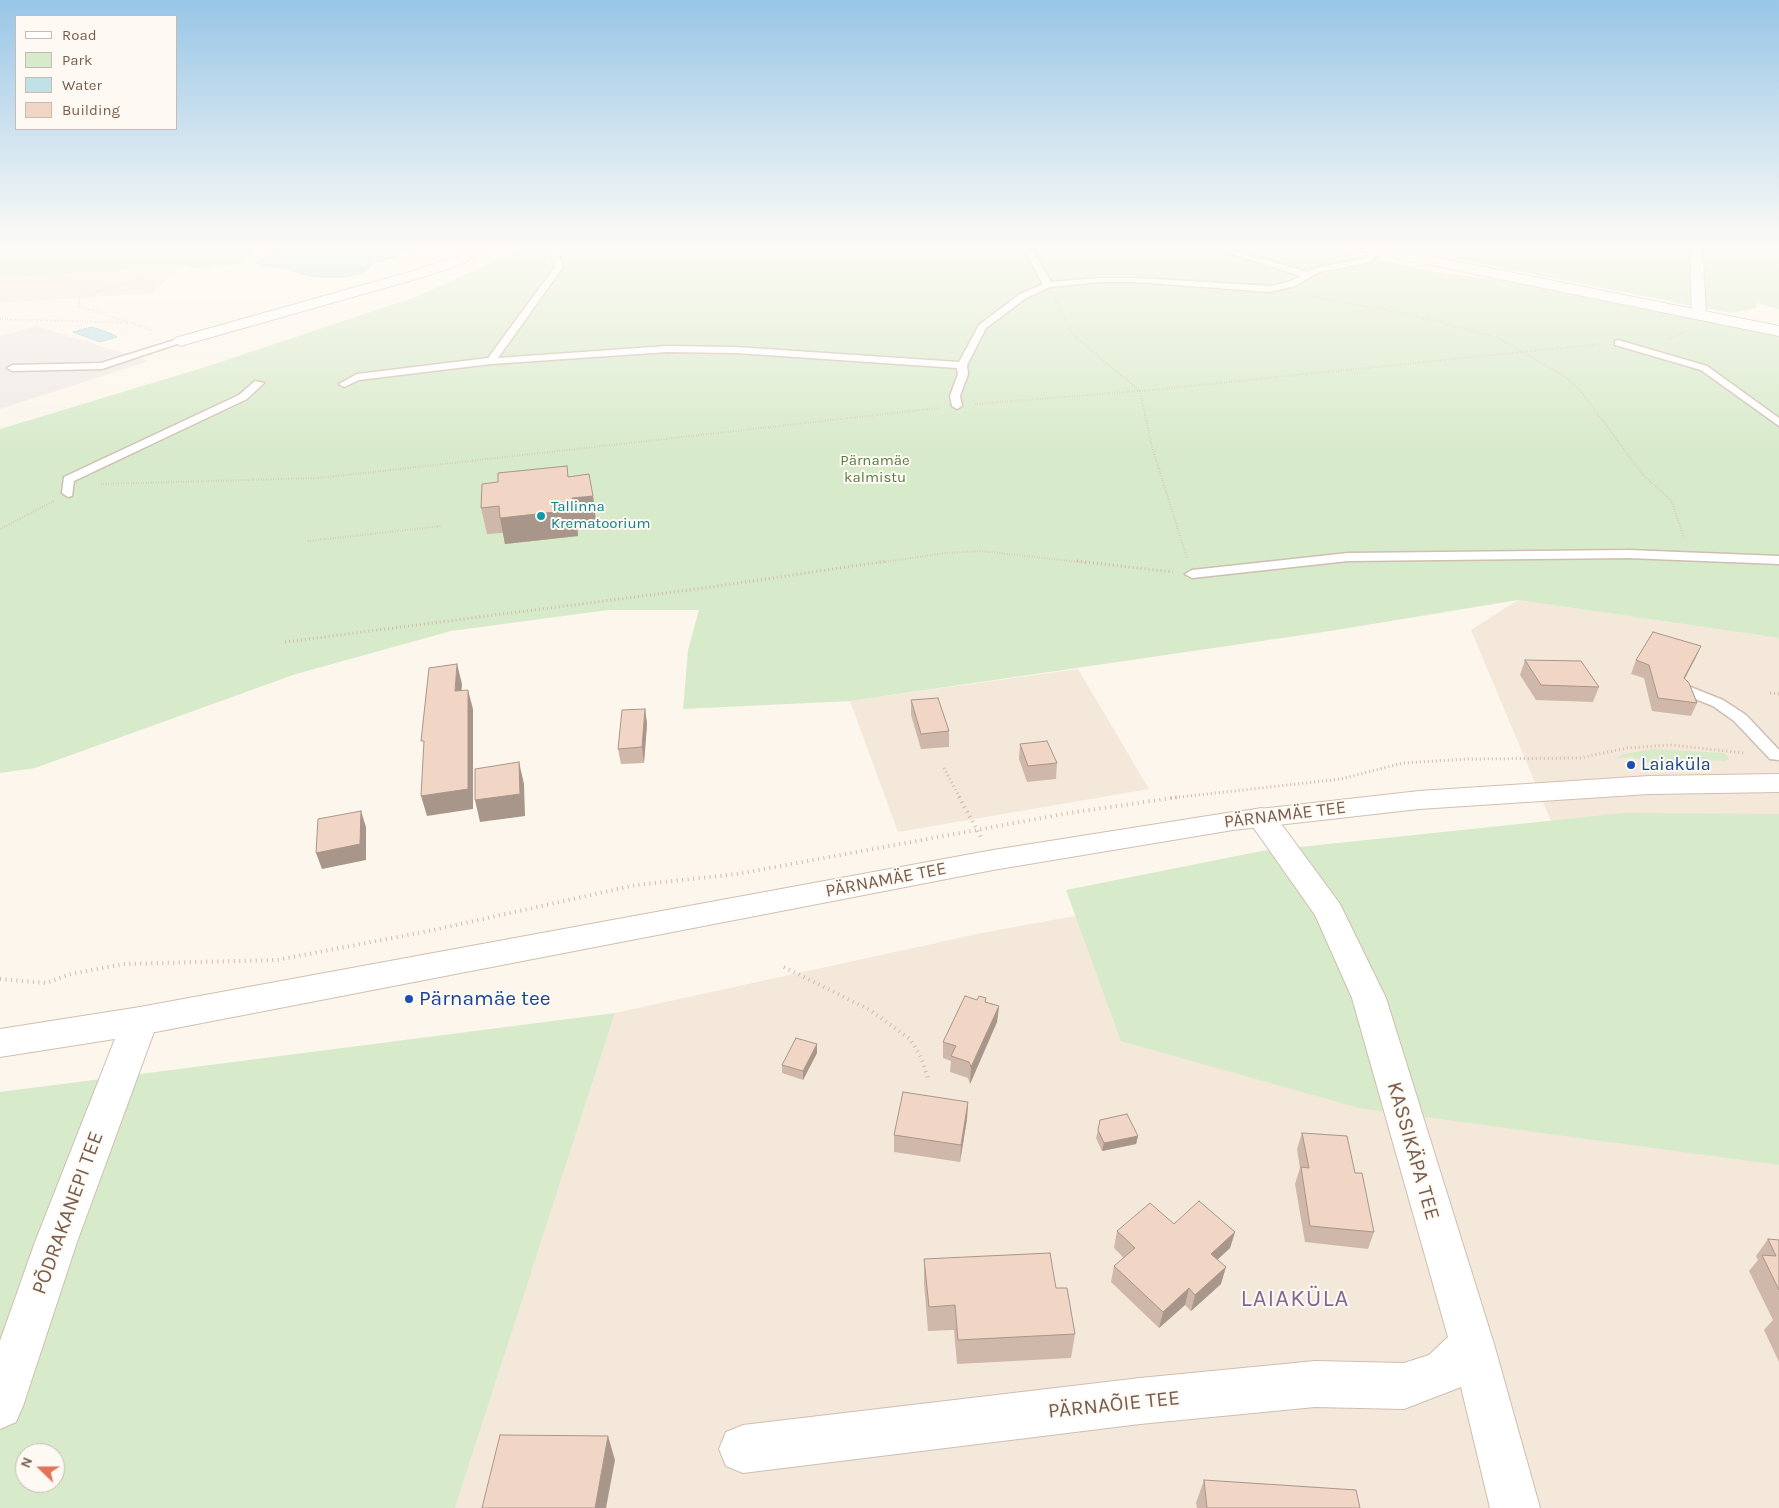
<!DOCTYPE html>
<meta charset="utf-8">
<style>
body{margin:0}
#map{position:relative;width:1779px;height:1508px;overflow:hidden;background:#fcf6ec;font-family:Karla,sans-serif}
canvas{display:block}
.legend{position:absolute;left:15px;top:15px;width:162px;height:115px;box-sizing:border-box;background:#fefaf3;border:1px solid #c8bbb1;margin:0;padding:6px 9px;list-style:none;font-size:15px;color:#785d4f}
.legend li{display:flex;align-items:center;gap:10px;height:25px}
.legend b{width:25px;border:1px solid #c8bbb1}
.north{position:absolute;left:15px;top:1443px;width:50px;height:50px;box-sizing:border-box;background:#fefaf3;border:1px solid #c8bbb1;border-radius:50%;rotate:292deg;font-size:14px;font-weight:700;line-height:20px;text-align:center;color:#785d4f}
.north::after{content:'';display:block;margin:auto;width:18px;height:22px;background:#e07657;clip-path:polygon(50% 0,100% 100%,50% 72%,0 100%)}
</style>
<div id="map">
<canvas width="1779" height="1508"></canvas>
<ul class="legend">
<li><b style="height:6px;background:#fff"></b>Road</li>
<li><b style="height:14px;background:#d7eaca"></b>Park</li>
<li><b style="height:14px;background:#c0e1e6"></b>Water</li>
<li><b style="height:14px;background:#f1d6c5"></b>Building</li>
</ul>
<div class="north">N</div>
</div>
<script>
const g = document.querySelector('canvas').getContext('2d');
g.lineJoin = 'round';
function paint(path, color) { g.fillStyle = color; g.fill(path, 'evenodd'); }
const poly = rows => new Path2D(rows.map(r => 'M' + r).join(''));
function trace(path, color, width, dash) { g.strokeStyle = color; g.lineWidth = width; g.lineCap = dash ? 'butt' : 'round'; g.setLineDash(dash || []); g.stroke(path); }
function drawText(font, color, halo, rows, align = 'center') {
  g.font = font + ' Karla,sans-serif'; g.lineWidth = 4; g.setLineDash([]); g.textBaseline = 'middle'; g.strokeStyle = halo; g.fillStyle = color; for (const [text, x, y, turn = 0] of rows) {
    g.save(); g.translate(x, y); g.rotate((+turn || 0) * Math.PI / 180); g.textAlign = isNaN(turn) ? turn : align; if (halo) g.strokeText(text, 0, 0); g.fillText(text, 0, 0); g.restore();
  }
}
paint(poly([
 [183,265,152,293,0,303,0,278],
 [1518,600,1779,638,1779,1508,455,1508,615,1013,982,933,1554,828,1471,630],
 [1078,669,1149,789,898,832,850,701]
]), '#f4e8db');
paint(poly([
 [36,326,149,361,0,409,0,336]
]), '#eee9e4');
paint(poly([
 [0,244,115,244,111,249,175,244,261,244,244,263,195,269,183,265,0,278],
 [532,244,1315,244,1433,272,1501,280,1779,337,1779,638,1518,600,1330,631,850,701,683,709,688,650,699,610,608,610,451,631,296,674,35,768,0,773,0,429,202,368,416,297],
 [1380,244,1779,244,1779,309,1757,303,1756,308,1730,313],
 [1652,749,1724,753,1729,759,1725,761,1688,760,1655,763,1643,763,1639,759,1631,757,1614,759,1624,754],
 [1624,813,1779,814,1779,1165,1359,1108,1121,1041,1066,890,1262,851],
 [615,1013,455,1508,0,1508,0,1092],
 [25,1453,55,1453,55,1483,25,1483]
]), '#d7eaca');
const water = poly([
 [283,244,387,246,427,244,400,251,400,254,392,258,374,262,367,270,358,274,346,277,326,277,308,276,286,268,263,266,256,262,274,253,273,249,276,247,283,244],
 [92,327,112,334,117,337,100,342,73,332,92,327]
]);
paint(water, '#c0e1e6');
trace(water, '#a7d0d7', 1);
const service = poly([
 [558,244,568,244,558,251,563,267,498,358,667,346,736,347,959,362,979,325,1020,294,1043,284,1021,244,1029,244,1051,282,1100,278,1137,278,1270,286,1289,282,1301,276,1202,244,1215,244,1307,272,1317,268,1365,258,1377,246,1384,248,1371,262,1319,272,1295,286,1270,292,1137,282,1100,282,1050,287,1026,298,986,328,967,365,968,374,960,396,962,406,957,409,952,406,950,396,958,374,957,368,736,353,667,352,491,364,359,380,344,387,339,384,357,374,488,358,555,267,550,250,558,244],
 [178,339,186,341,102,369,12,371,7,368,12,365,101,363,178,339],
 [1618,340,1707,366,1779,418,1779,426,1701,370,1615,345,1615,341,1618,340],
 [255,381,264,383,247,399,74,481,72,496,68,497,62,493,64,477,239,395,255,381],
 [1628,550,1779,556,1779,564,1628,558,1348,561,1192,578,1185,574,1192,570,1348,553,1628,550],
 [1688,686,1723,700,1746,715,1779,750,1779,760,1770,759,1734,721,1713,706,1683,694,1680,691,1688,686]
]);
const minor = poly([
 [477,244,493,244,464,263,423,277,187,344,181,346,173,341,175,338,413,271,454,257,477,244],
 [1690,244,1702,244,1706,314,1699,318,1692,314,1690,244],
 [1261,808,1271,810,1340,904,1386,998,1494,1344,1540,1508,1490,1508,1461,1387,1404,1409,1315,1407,1140,1424,743,1473,726,1466,719,1449,726,1432,743,1425,1140,1378,1315,1361,1404,1363,1429,1355,1448,1337,1352,998,1315,915,1246,817,1251,810,1261,808],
 [140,1007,152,1011,158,1021,77,1242,23,1406,16,1422,0,1429,0,1341,35,1242,122,1021,128,1011,140,1007]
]);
const secondary = poly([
 [1342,244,1369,244,1779,326,1779,336,1348,248,1342,244],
 [1779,774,1779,792,1649,794,1419,809,1233,830,993,870,140,1035,0,1057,0,1029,140,1007,993,850,1233,812,1419,791,1649,776,1779,774]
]);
trace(service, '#cfbeb1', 3);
trace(minor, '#cfbeb1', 2);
trace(secondary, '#d2bfaf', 2);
trace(poly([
 [1308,296,1417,316,1496,337,1564,376,1580,390,1643,475,1671,500,1684,538],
 [1055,299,1072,334,1140,391,1152,447,1187,558],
 [0,319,132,323,153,331],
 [127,322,79,306,79,297,141,278,149,270],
 [1669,339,1686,331],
 [975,404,1140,391,1601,344],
 [101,484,319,478,939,408],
 [0,529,54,501],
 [308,541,442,526],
 [878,563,945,553,981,551,1088,563]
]), '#d6b9a7', 2, [0.5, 2]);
trace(poly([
 [1077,561,1173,572],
 [285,642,712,587,887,561],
 [1770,693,1779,694],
 [944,768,960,798],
 [1171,798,1341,779,1403,763,1469,759,1580,758,1627,748,1671,745,1744,753]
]), '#d6b9a7', 3, [1, 3]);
trace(poly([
 [959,797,982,839],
 [784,967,870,1010,910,1039,920,1055,928,1078],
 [0,979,46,983,71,974,123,964,277,960,429,931,636,885,737,874,1069,813,1179,797]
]), '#d6b9a7', 4, [1, 4.5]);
paint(service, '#fff');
paint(minor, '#fff');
paint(secondary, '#fff');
paint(poly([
 [569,477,593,496,596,521,577,524,578,536,505,544,503,533,487,534,481,508],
 [1701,646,1685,678,1697,703,1691,716,1652,711,1644,678,1631,674,1636,660],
 [1525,660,1599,687,1593,702,1536,700,1520,675],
 [911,700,949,731,949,747,921,749,911,715],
 [645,709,647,724,644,763,621,764,618,749],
 [1020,744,1057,763,1056,779,1027,782,1019,759],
 [986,998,986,1002,999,1006,997,1022,970,1084,968,1078,950,1072,951,1061,943,1058,943,1042,977,1000],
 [817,1044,817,1053,803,1080,782,1073,782,1065],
 [968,1102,967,1119,960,1162,894,1152,894,1135],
 [1098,1130,1138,1136,1136,1144,1102,1151,1096,1138],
 [1302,1133,1355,1173,1374,1232,1368,1249,1305,1242,1295,1184,1300,1168,1297,1149],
 [1174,1224,1235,1232,1230,1248,1217,1260,1221,1284,1191,1311,1185,1305,1159,1328,1111,1282,1114,1266,1124,1258,1114,1248,1117,1231],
 [1768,1239,1779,1240,1779,1362,1764,1330,1773,1320,1749,1271,1758,1260,1756,1256],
 [924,1259,1056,1288,1075,1334,1071,1358,957,1364,954,1330,928,1331,924,1283],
 [1204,1480,1360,1508,1197,1508,1196,1503]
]), '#cfb8a9');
paint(poly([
 [593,496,596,521,577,524,578,536,505,544,500,518,572,498],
 [1701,646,1695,659,1678,691,1684,678],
 [457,664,462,684,460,711,455,691],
 [468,690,473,709,473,809,427,816,421,796],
 [645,709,647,724,644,763,642,747],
 [519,762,524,784,525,816,480,822,475,800],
 [361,811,366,827,366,860,322,869,316,853],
 [999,1006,997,1022,970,1084,971,1067],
 [817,1044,817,1053,803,1080,803,1071],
 [968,1102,967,1119,960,1162,961,1145],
 [1138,1136,1136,1144,1102,1151,1104,1143],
 [1235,1232,1230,1248,1206,1270,1211,1254],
 [1226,1267,1221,1284,1191,1311,1195,1295],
 [1189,1288,1185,1305,1159,1328,1163,1312],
 [608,1436,615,1460,606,1508,595,1508]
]), '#a9968a');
const building = poly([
 [567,466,568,477,589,474,593,496,572,498,573,510,500,518,499,506,481,508,482,484,498,482,498,473,567,466],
 [1653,632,1701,646,1684,678,1689,683,1697,703,1658,698,1649,665,1636,660,1653,632],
 [1525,660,1581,661,1599,687,1541,685,1525,660],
 [457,664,455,691,468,690,468,789,421,796,424,741,421,741,429,668,457,664],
 [938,698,949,731,921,734,911,700,938,698],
 [645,709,642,747,618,749,622,710,645,709],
 [1047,741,1057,763,1028,766,1020,744,1047,741],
 [519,762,520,794,475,800,475,769,519,762],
 [361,811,360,844,316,853,318,819,361,811],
 [965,996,977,1000,979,996,986,998,985,1002,999,1006,971,1067,969,1062,951,1056,956,1046,943,1042,965,996],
 [796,1038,817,1044,803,1071,782,1065,796,1038],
 [903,1092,968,1102,961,1145,894,1135,903,1092],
 [1127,1114,1138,1136,1104,1143,1098,1130,1100,1120,1127,1114],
 [1302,1133,1347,1136,1355,1173,1362,1173,1374,1232,1310,1226,1301,1167,1309,1168,1302,1133],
 [1199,1201,1235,1232,1211,1254,1226,1267,1195,1295,1189,1288,1163,1312,1114,1266,1135,1248,1117,1231,1150,1203,1174,1224,1199,1201],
 [1768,1239,1779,1240,1779,1290,1762,1255,1776,1256,1768,1239],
 [1050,1253,1056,1288,1067,1288,1075,1334,958,1340,955,1305,929,1307,924,1259,1050,1253],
 [500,1435,608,1436,595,1508,482,1508,500,1435],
 [1204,1480,1356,1490,1360,1508,1207,1508,1204,1480]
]);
paint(building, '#f1d6c5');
trace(building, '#a9968a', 1);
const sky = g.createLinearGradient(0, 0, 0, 455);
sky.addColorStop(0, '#98c6e7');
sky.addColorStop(0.54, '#fefbf6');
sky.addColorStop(1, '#fefbf600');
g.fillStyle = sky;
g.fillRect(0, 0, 1779, 455);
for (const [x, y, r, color] of [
 [541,516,5,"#0f9aa8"],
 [1631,765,5,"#1a4fb4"],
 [409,999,5,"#1a4fb4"]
]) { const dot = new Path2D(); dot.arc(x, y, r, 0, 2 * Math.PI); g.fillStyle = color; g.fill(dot); trace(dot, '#fefaf3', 2); }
drawText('15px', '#577d47', '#fefaf3', [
 ["Pärnamäe",875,461],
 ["kalmistu",875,478]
]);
drawText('15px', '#0d838f', '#fefaf3', [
 ["Tallinna",551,507],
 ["Krematoorium",551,524]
], 'left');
drawText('18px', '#164399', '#fefaf3', [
 ["Laiaküla",1641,765]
], 'left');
drawText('18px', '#785d4f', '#fefaf3', [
 ["PÄRNAMÄE TEE",1285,815,-7],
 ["PÄRNAMÄE TEE",886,880,-11]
]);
drawText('21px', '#164399', '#fefaf3', [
 ["Pärnamäe tee",419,999]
], 'left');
drawText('21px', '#785d4f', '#fefaf3', [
 ["KASSIKÄPA TEE",1413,1151,74],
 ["PÕDRAKANEPI TEE",68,1213,-70],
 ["PÄRNAÕIE TEE",1114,1405,-6]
]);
g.letterSpacing = '1px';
drawText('24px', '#846793', '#fefaf3', [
 ["LAIAKÜLA",1295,1299]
]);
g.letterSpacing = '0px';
</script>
